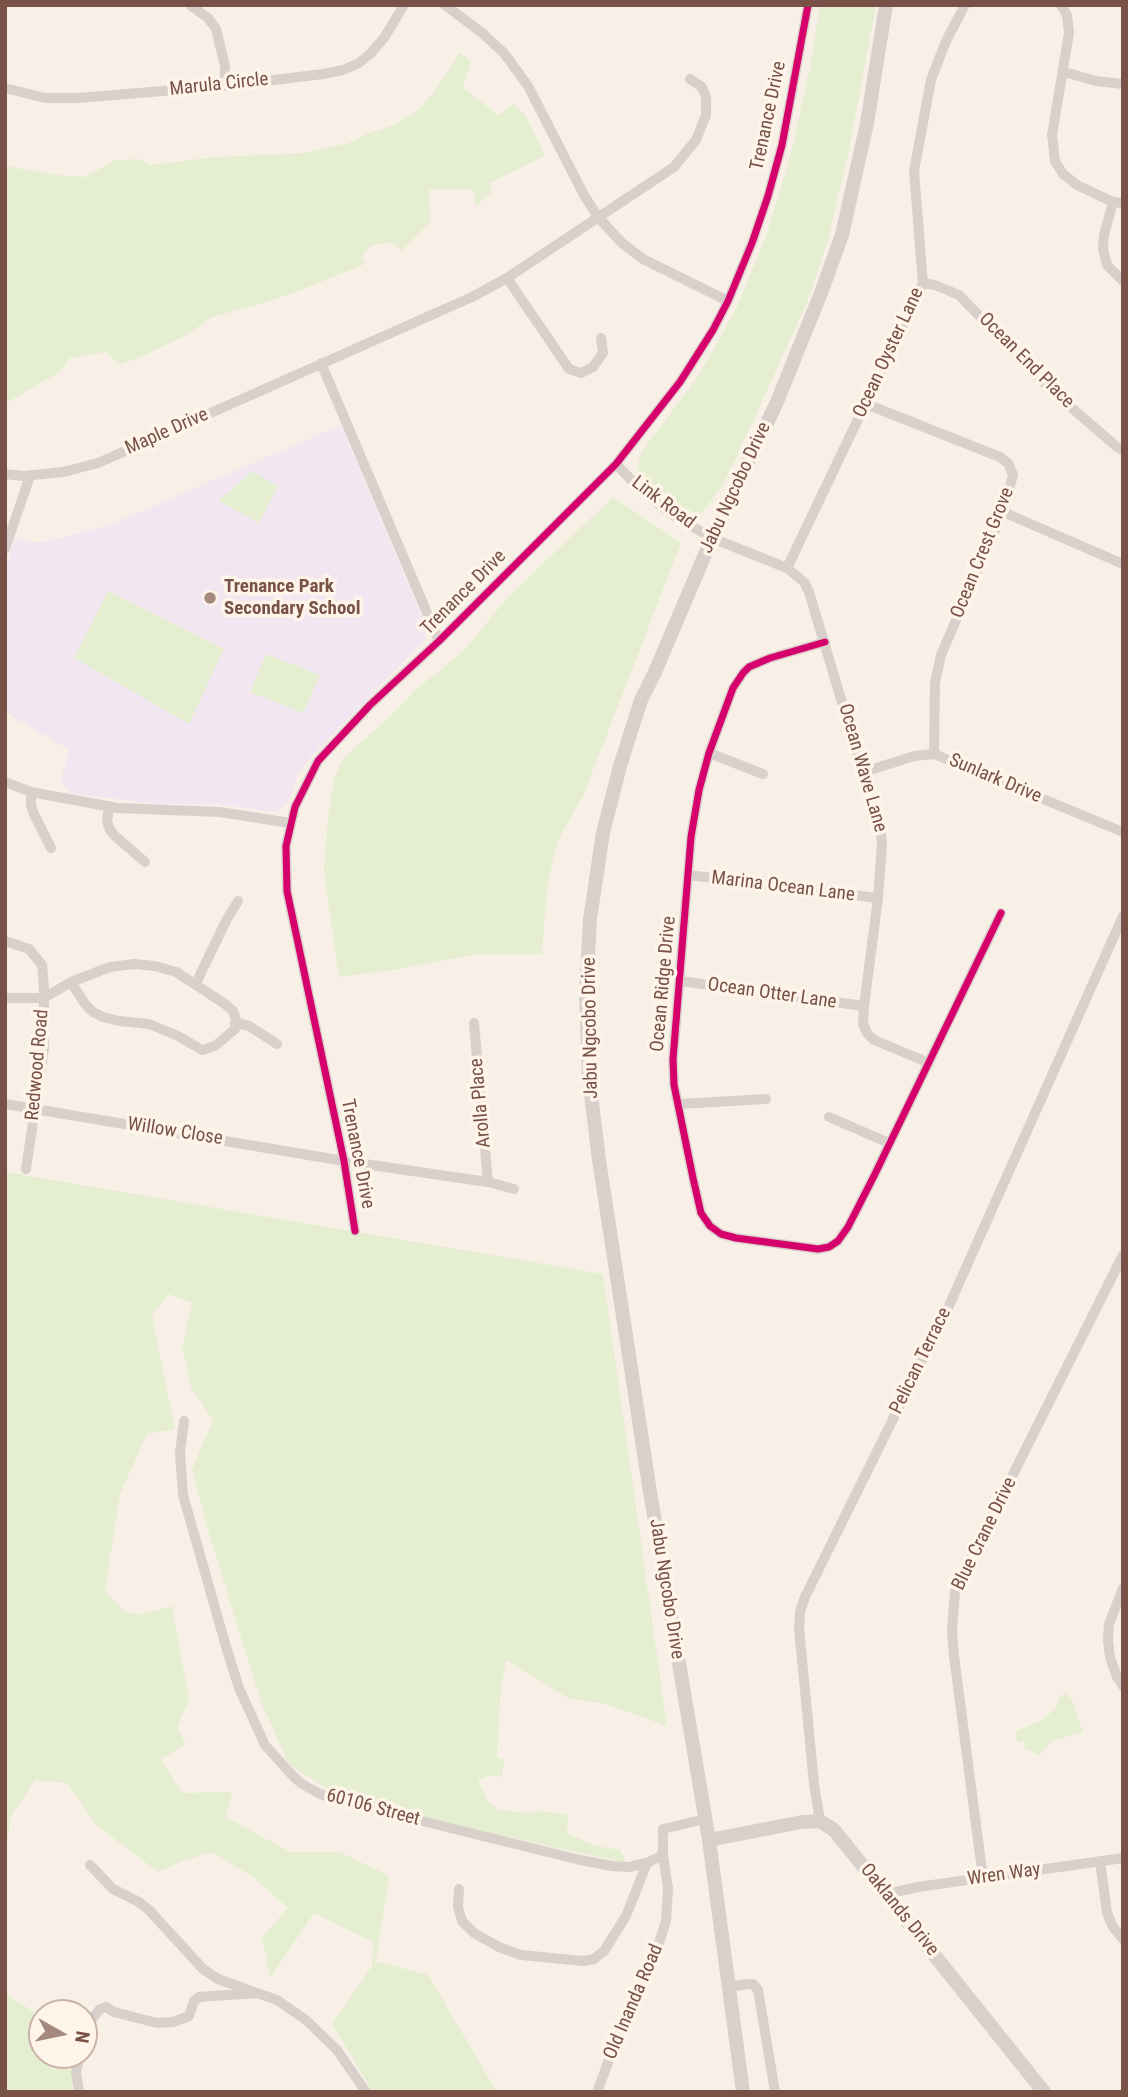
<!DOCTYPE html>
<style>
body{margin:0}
#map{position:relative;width:1128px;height:2097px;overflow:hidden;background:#f8f0e7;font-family:"Roboto Condensed",sans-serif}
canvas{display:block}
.frame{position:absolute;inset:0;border:7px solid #785246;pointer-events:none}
.north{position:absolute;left:28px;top:1999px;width:70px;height:70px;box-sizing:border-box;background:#fff4e9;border:2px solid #c9b3a8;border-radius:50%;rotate:99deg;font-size:19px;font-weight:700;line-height:28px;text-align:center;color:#785246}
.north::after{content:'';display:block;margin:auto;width:24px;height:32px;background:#a5897e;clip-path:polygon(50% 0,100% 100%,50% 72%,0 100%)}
</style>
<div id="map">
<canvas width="1128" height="2097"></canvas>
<div class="frame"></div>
<div class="north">N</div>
</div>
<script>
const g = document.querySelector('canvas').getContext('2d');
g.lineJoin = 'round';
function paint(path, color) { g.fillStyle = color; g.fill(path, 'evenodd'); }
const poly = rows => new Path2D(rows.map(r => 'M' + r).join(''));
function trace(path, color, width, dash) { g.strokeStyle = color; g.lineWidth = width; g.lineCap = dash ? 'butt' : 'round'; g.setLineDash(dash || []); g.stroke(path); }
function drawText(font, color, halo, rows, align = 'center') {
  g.font = font + ' "Roboto Condensed",sans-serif'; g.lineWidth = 7; g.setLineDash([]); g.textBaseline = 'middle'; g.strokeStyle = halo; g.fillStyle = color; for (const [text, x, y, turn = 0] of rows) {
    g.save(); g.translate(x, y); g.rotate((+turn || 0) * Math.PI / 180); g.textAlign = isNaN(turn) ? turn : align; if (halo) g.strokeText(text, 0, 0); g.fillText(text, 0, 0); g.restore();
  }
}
paint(poly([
 [341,425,426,626,427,632,425,640,310,758,299,773,290,799,283,808,273,812,216,804,157,804,69,793,61,780,69,750,5,712,5,570,15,539,40,543,112,524]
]), '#f2e6f1');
paint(poly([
 [820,5,876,5,849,150,828,240,809,298,742,445,723,485,703,512,696,514,678,504,647,483,638,470,640,454,699,375,736,309,766,237,790,157,810,69],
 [460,53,471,61,463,87,498,115,514,103,526,116,545,156,490,183,492,192,476,206,473,189,429,189,431,221,401,251,390,242,371,246,362,256,365,264,296,292,256,305,212,317,185,336,136,359,120,364,105,352,70,358,59,372,5,404,5,166,57,175,85,177,115,160,140,159,150,165,215,157,305,153,349,143,369,133,394,125,420,108,435,90],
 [252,471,278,486,259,523,219,501],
 [613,497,681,543,583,796,557,842,547,888,542,954,478,954,392,970,339,977,324,872,328,817,334,780,343,758,392,715,416,689,443,668,467,647,506,599],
 [108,591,224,649,189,724,74,658],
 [266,654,320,675,303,713,250,692],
 [5,1172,603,1274,667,1726,606,1704,568,1698,506,1660,500,1698,497,1757,504,1760,502,1777,489,1776,478,1780,487,1801,499,1810,528,1813,542,1811,569,1815,566,1833,596,1846,620,1850,626,1863,481,1831,359,1800,326,1788,289,1764,261,1702,208,1530,192,1470,213,1420,191,1387,182,1348,192,1303,169,1294,152,1316,175,1429,147,1434,120,1494,105,1590,124,1611,138,1615,172,1606,189,1699,177,1728,186,1744,161,1759,182,1793,232,1792,226,1817,290,1852,340,1852,389,1876,376,1961,428,1975,497,2092,373,2092,332,2024,372,1966,373,1942,314,1913,270,1978,262,1937,288,1908,253,1877,212,1852,180,1862,158,1872,96,1825,67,1783,35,1780,11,1816,5,1858],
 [1063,1694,1066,1694,1073,1702,1083,1732,1052,1741,1040,1755,1025,1749,1024,1740,1017,1743,1016,1731,1042,1720,1055,1709,1059,1699],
 [5,1983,9,1996,42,2017,42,2055,75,2055,72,2092,5,2092]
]), '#e5eed0');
trace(poly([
 [190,5,208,18,216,29,225,66,225,86],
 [445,5,481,32,504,53,528,86,584,195,598,217,622,243,643,259,728,301],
 [1061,5,1067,15,1069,33,1052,135,1055,161,1063,174,1077,185,1113,202,1123,203],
 [1064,72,1096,81,1123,84],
 [5,88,45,98,77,98,225,86,323,74,343,70,359,63,371,53,384,38,404,5],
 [1113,202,1104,235,1103,249,1107,265,1123,281],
 [507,278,569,369,581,373,593,367,603,353,601,338],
 [923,283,935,285,959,295,1051,390,1117,447,1123,450],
 [321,363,439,641],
 [866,404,1000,457,1008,463,1013,475,1003,512,941,655,935,683,934,754],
 [616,464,643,492,674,516,712,538,787,568,804,582,809,592,881,833,882,844,878,898,864,1006,863,1024,867,1033,874,1040,929,1063],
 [5,474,23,476,63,472,98,463,472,297,507,278,674,167,696,140,706,115,706,97,702,87,690,79],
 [1003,512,1123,564],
 [5,549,30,476],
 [787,568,923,283,914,171,931,80,946,41,965,5],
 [825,642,770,658,749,667,743,673,733,688,709,753,699,790,691,837,673,1059,674,1085,693,1178,701,1213,710,1226,721,1234,736,1238,818,1249,829,1247,838,1241,848,1227,874,1176,1001,913],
 [709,753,763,774],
 [864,772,914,756,934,754,1123,832],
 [5,782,31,792,117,808,220,812,290,823],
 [31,792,31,805,33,812,51,848],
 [109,806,107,821,110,830,115,836,145,862],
 [688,875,878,898],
 [5,941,29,949,42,965,44,988,44,1048,26,1169],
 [680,981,864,1006],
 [196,983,227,919,238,901],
 [5,998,44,998,71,982,110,967,134,964,155,966,176,972,225,1004,233,1011,236,1020,235,1029,215,1046,202,1050,178,1036,149,1024,119,1021,103,1017,93,1012,85,1004,71,982],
 [235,1023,249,1026,277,1044],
 [474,1023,488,1182],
 [5,1104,344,1161,488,1182,514,1189],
 [679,1104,766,1099],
 [829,1117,889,1143],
 [355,1231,344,1161,287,891,286,846,295,807,318,761,370,705,439,641,616,464,680,382,713,330,728,301,752,243,768,196,782,145,808,5],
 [184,1421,180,1453,183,1495,227,1650,239,1688,265,1745,293,1776,302,1784,320,1794,341,1801,580,1860,612,1866,629,1867,647,1863,663,1855],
 [1123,1588,1109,1624,1108,1640,1110,1657,1117,1677,1123,1686],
 [820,1821,814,1784,799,1628,800,1612,805,1597,948,1308,1123,916],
 [1100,1861,1107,1913,1113,1927,1123,1939],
 [90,1865,113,1889,139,1902,149,1910,203,1969,218,1979,254,1992],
 [983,1878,954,1656,952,1629,955,1592,961,1578,1123,1255],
 [459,1889,458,1907,462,1921,474,1933,499,1947,521,1955,583,1961,594,1959,604,1951,626,1916,647,1863],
 [886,1894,918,1887,1123,1858],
 [729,1987,747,1984,753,1984,758,1990,775,2092],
 [84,2041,92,2019,100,2009,106,2007,114,2012,157,2023,173,2022,189,2016,194,2001,199,1997,257,1993,277,2000,306,2020,337,2050,366,2092],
 [79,2092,76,2072,80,2055],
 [597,2092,612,2052,655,1956,666,1921,668,1888,663,1855,663,1829,705,1819]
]), '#dad0cb', 10);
trace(poly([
 [709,1840,802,1822,820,1821,834,1830,1044,2092],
 [743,2092,709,1840,650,1492,599,1160,589,1078,586,994,590,919,603,833,620,766,641,700,655,672,712,538,777,402,821,293,842,235,867,123,886,5]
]), '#dad0cb', 14);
trace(poly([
 [825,642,770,658,749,667,743,673,733,688,709,753,699,790,691,837,673,1059,674,1085,693,1178,701,1213,710,1226,721,1234,736,1238,818,1249,829,1247,838,1241,848,1227,874,1176,1001,913],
 [355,1231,344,1161,287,891,286,846,295,807,318,761,370,705,439,641,616,464,680,382,713,330,728,301,752,243,768,196,782,145,808,5]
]), '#d6006c', 7);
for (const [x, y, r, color] of [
 [210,598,7,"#a5897e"]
]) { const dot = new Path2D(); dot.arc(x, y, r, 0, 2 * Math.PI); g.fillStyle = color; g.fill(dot); trace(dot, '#fff4e9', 2.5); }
drawText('19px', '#785246', '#fff4e9', [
 ["Marula Circle",219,85,-6],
 ["Trenance Drive",769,116,-78],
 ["Ocean Oyster Lane",889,353,-65],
 ["Ocean End Place",1026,361,45],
 ["Maple Drive",167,432,-24],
 ["Jabu Ngcobo Drive",736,488,-65],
 ["Link Road",663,503,37],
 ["Ocean Crest Grove",983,553,-68],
 ["Trenance Drive",464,593,-45],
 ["Ocean Wave Lane",862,768,74],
 ["Sunlark Drive",995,779,23],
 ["Marina Ocean Lane",783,887,7],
 ["Ocean Ridge Drive",664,984,-85],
 ["Ocean Otter Lane",772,994,8],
 ["Jabu Ngcobo Drive",591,1028,-91],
 ["Redwood Road",38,1065,-85],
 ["Arolla Place",481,1103,-95],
 ["Willow Close",175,1132,9],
 ["Trenance Drive",357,1154,79],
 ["Pelican Terrace",921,1361,-64],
 ["Blue Crane Drive",985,1534,-64],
 ["Jabu Ngcobo Drive",666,1589,81],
 ["60106 Street",373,1808,15],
 ["Wren Way",1004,1875,-8],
 ["Oaklands Drive",899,1910,51],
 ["Old Inanda Road",634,2002,-67]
]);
drawText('bold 19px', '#785246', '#fff4e9', [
 ["Trenance Park",224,587],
 ["Secondary School",224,609]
], 'left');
</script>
